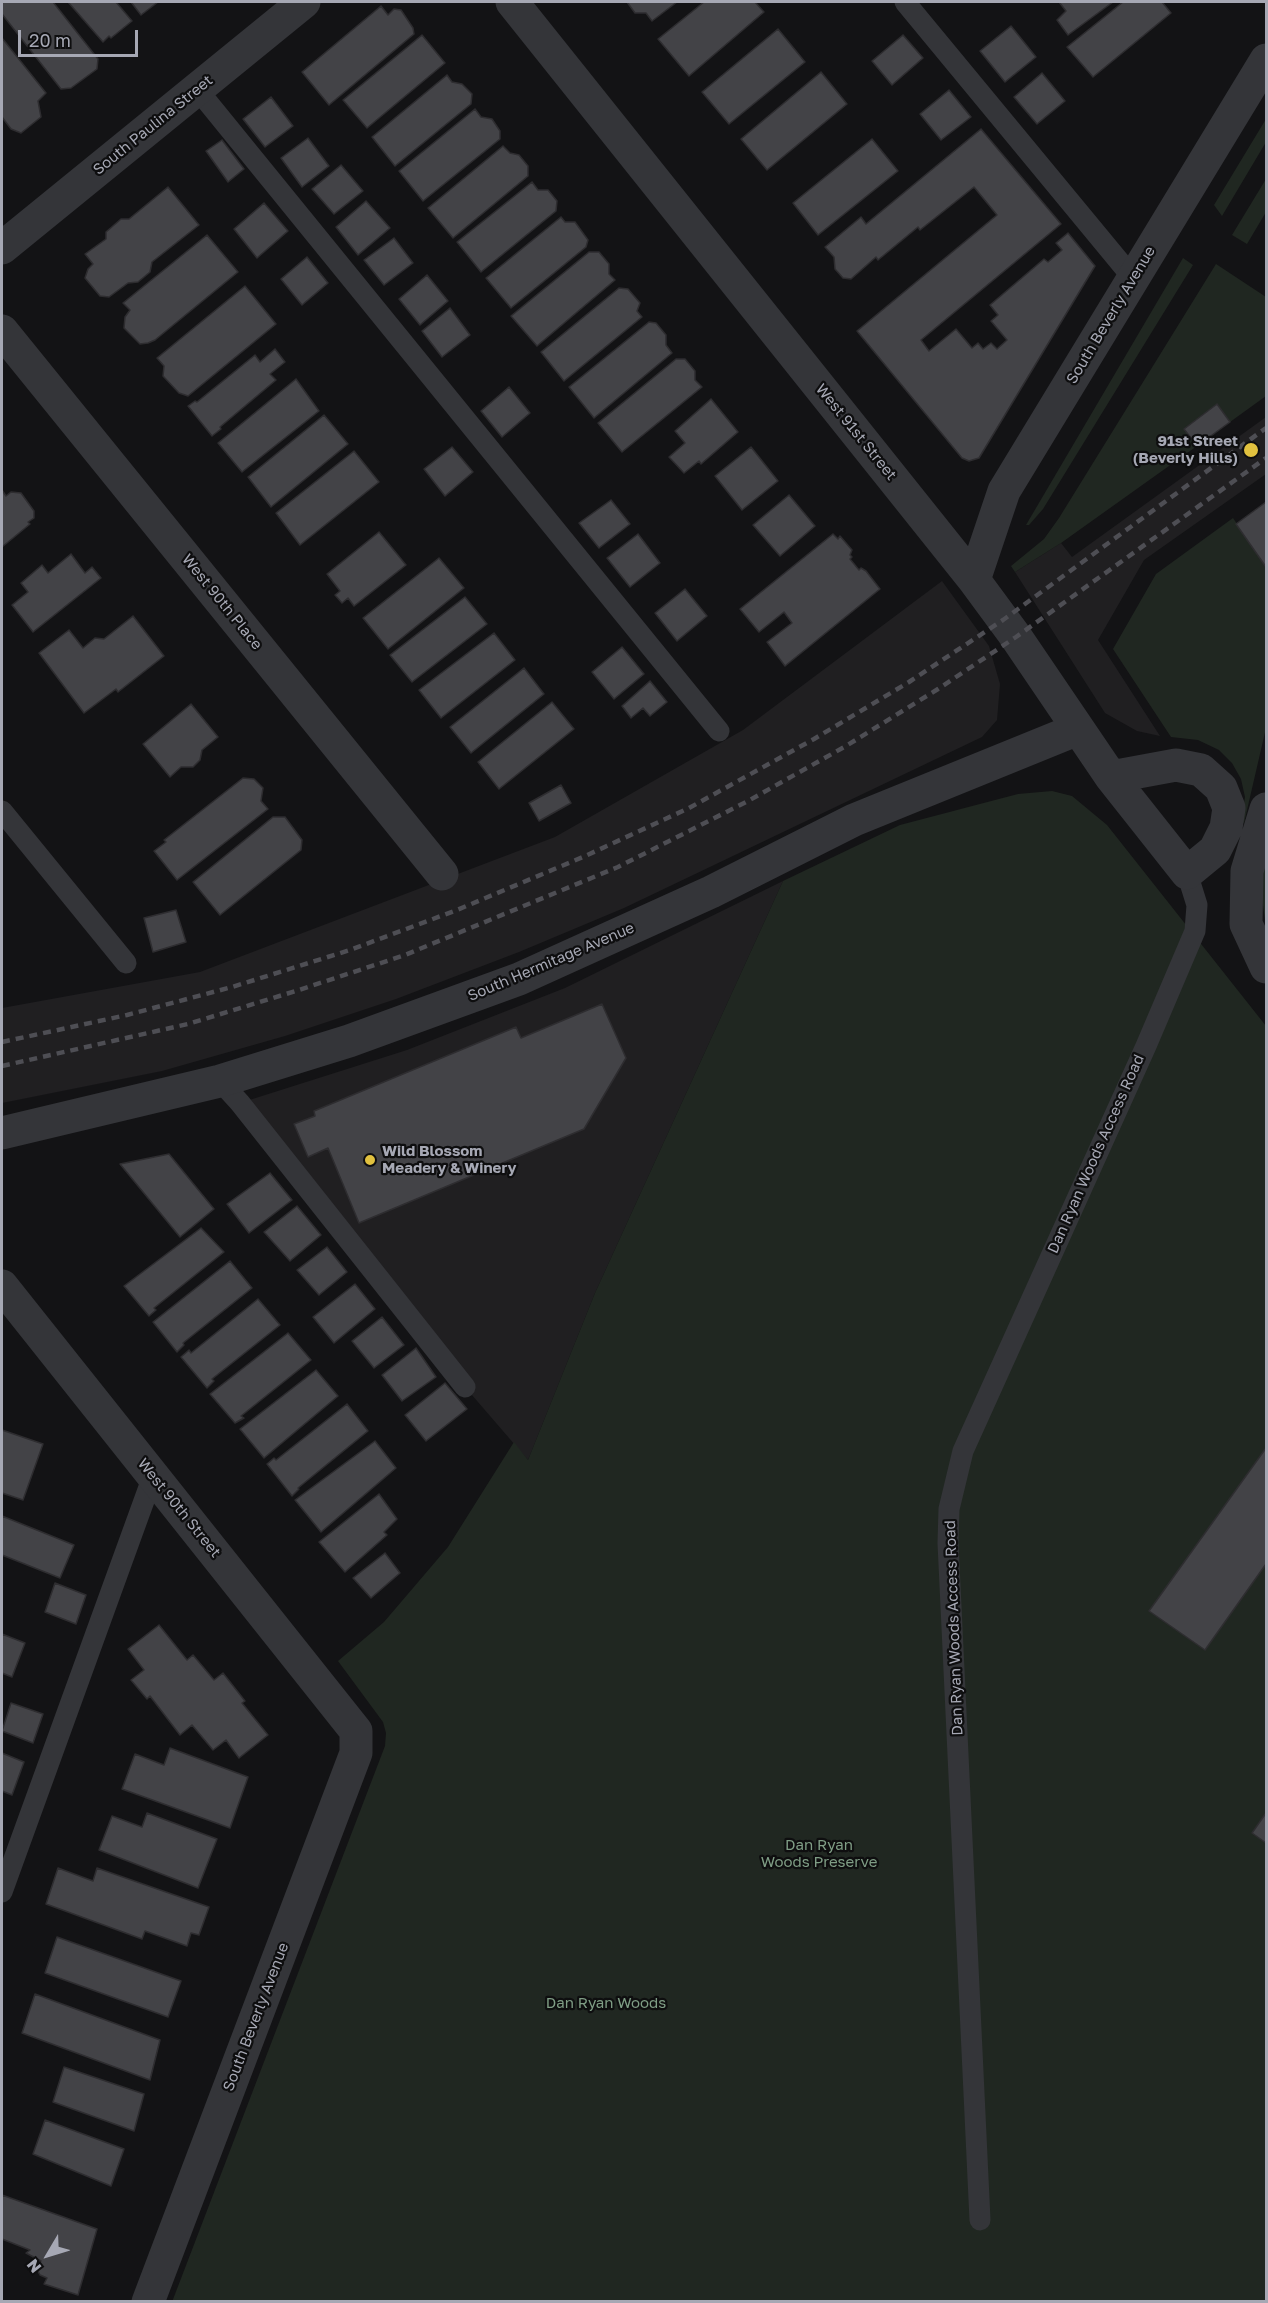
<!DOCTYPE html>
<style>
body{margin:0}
#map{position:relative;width:1268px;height:2303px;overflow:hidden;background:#131315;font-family:"Golos Text",sans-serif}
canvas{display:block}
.frame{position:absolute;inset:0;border:3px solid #a6a8b4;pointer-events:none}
.north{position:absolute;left:18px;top:2225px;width:60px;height:60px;-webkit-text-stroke:4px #0e0e0f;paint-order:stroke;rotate:232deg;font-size:16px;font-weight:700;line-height:24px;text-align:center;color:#a6a8b4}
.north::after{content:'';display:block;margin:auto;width:21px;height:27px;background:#a6a8b4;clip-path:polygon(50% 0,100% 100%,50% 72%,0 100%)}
.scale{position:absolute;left:18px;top:30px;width:120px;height:27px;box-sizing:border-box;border:3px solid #a6a8b4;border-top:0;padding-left:8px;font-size:18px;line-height:21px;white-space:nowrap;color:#a6a8b4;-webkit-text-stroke:4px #0e0e0f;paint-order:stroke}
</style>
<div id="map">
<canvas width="1268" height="2303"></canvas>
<div class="frame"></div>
<div class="north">N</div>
<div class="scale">20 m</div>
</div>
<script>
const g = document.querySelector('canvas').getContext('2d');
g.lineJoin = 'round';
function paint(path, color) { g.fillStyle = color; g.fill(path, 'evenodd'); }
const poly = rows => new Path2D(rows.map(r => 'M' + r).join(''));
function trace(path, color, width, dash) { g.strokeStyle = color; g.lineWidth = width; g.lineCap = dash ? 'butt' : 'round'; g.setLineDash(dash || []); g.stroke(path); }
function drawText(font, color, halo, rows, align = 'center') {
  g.font = font + ' "Golos Text",sans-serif'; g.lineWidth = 4.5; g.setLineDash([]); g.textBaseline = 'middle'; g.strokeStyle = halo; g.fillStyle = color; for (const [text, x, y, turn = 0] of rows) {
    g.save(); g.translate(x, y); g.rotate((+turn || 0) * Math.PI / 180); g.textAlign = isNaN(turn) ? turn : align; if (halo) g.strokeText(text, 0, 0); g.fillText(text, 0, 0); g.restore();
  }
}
paint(poly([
 [1266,417,1266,474,1144,560,1098,640,1160,736,1137,731,1105,713,1015,572,1061,543,1072,557],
 [942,581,989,646,1000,684,997,720,982,737,624,908,519,952,396,999,285,1036,162,1071,2,1103,2,1008,200,972,555,837,743,730],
 [783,881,595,1293,528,1460,465,1387,240,1103,407,1050,565,988]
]), '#201f21');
paint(poly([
 [1266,119,1266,142,1222,216,1214,205],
 [1266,179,1266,212,1247,244,1232,235],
 [1183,258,1193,265,1043,509,1029,525,1026,525],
 [1216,264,1266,297,1266,396,1230,422,1217,404,1184,429,1197,446,1061,543,1015,572,1011,566,1044,539,1059,518],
 [1233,518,1266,567,1266,728,1244,823,1241,822,1245,797,1241,779,1232,763,1219,750,1198,740,1171,737,1113,649,1156,574],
 [1052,791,1072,796,1107,825,1266,1026,1266,2301,172,2302,385,1746,386,1733,383,1722,338,1661,384,1622,448,1547,514,1442,528,1460,595,1293,783,881,900,825,1018,794],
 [1266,859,1266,927,1259,877]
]), '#202721');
const building = poly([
 [2,2,53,2,98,59,97,69,71,88,61,89,2,14,2,2],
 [68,2,116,2,132,21,111,38,109,36,103,42,68,2],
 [131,2,158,2,141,15,131,2],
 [627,2,677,2,652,21,646,13,635,13,627,2],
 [704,2,755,2,764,12,689,76,658,39,704,2],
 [1059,2,1113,2,1068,35,1057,20,1066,11,1059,2],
 [1123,2,1162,2,1171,13,1093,77,1067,47,1123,2],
 [381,6,388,15,394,9,401,10,413,28,414,34,329,105,302,72,381,6],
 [1011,26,1036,57,1005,82,980,51,1011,26],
 [778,29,805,62,729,124,702,92,778,29],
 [422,35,445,63,367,128,343,100,422,35],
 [903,35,923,58,892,85,872,61,903,35],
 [2,38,46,93,38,101,41,117,21,133,11,129,2,117,2,38],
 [821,72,847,104,767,170,741,139,821,72],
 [1042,73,1065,101,1037,124,1014,97,1042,73],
 [447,75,452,82,462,84,472,94,471,104,395,166,372,137,447,75],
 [949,90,971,117,941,140,920,114,949,90],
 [271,97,293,126,265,147,243,119,271,97],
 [475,109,481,117,492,119,500,131,500,139,423,201,399,171,475,109],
 [981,129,1061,224,921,340,929,351,956,329,972,348,978,343,983,349,991,343,997,349,1007,340,991,321,998,315,990,305,1044,259,1048,262,1062,250,1056,243,1068,233,1095,266,979,458,969,461,962,458,857,331,997,215,974,187,920,230,918,227,878,260,876,257,851,279,843,278,835,269,834,257,825,247,861,217,866,224,981,129],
 [308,138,329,166,302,187,281,158,308,138],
 [872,139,898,171,818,235,793,203,872,139],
 [222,140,244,169,228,182,206,151,222,140],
 [503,146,510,153,519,155,528,166,528,176,453,238,428,208,503,146],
 [341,165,363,191,334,214,312,189,341,165],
 [532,182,538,190,548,190,557,201,556,211,481,272,457,242,532,182],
 [168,187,199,225,152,262,150,272,138,282,128,283,109,297,100,296,85,278,88,269,93,264,85,254,106,239,106,232,121,219,129,219,168,187],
 [366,201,390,228,358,255,336,227,366,201],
 [264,203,288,231,257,258,234,229,264,203],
 [561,217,565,222,575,222,588,240,586,247,511,308,486,278,561,217],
 [207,235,238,272,155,340,148,343,140,344,124,328,125,317,130,310,123,303,207,235],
 [394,238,413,263,384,285,364,260,394,238],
 [589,252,599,252,609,264,609,274,615,280,537,346,511,316,589,252],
 [307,257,328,283,302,305,281,279,307,257],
 [427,275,448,301,420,325,399,299,427,275],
 [245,286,276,324,188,396,179,393,163,376,164,366,157,358,245,286],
 [619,288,628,289,640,303,637,311,642,317,564,381,541,352,619,288],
 [450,308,470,335,442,357,422,331,450,308],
 [649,322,656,323,666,335,666,345,672,353,594,418,569,387,649,322],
 [275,349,285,362,270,374,276,380,220,427,221,429,212,436,188,406,195,401,197,402,255,355,260,362,275,349],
 [676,359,685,359,695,371,695,380,702,387,622,452,598,423,676,359],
 [296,379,319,411,242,472,218,443,296,379],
 [509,387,530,413,502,437,481,411,509,387],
 [711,399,738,432,701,464,699,461,684,473,669,457,685,443,675,431,711,399],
 [1217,404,1230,422,1197,446,1184,429,1217,404],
 [324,415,348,444,271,507,248,477,324,415],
 [452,447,473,472,445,496,424,469,452,447],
 [751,447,778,481,742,510,715,476,751,447],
 [354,451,379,482,300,545,276,513,354,451],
 [2,490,6,496,11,492,21,493,34,511,34,518,28,522,30,524,2,547,2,490],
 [789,495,815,526,780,556,753,525,789,495],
 [611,500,630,524,599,548,579,523,611,500],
 [1266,502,1266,567,1236,524,1266,502],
 [379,532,406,565,354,606,348,598,342,603,335,595,340,591,327,574,379,532],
 [638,534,660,563,630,587,607,558,638,534],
 [833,534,838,539,840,536,852,550,850,555,852,557,850,559,859,570,861,568,866,571,880,589,785,666,767,642,792,623,784,612,759,632,740,609,833,534],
 [71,554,85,573,92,567,101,578,33,632,12,605,28,592,21,583,42,565,48,573,71,554],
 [439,558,464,588,388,649,363,618,439,558],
 [685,589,707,616,677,641,655,613,685,589],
 [465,597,487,624,412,682,390,655,465,597],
 [133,616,164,656,118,692,116,689,84,713,39,653,69,630,83,648,95,638,104,639,133,616],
 [494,633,515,660,441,718,419,690,494,633],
 [622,647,644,674,614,699,592,672,622,647],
 [524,668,544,694,471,753,450,727,524,668],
 [650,681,667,702,650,716,643,708,631,718,622,706,650,681],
 [552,702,574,729,499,789,478,762,552,702],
 [191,704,218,737,202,750,200,760,193,767,181,767,170,777,143,744,191,704],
 [243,778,254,779,263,788,261,801,268,809,177,880,154,851,166,842,164,840,243,778],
 [561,785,571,803,539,821,529,803,561,785],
 [273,817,285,817,302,840,301,850,220,915,193,882,273,817],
 [176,910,186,942,153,952,144,918,176,910],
 [602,1004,626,1058,584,1129,359,1223,328,1148,308,1157,294,1124,315,1116,314,1111,516,1027,521,1038,602,1004],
 [169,1154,214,1209,180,1237,120,1164,169,1154],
 [270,1173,292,1200,249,1233,227,1204,270,1173],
 [297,1206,321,1235,290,1261,264,1232,297,1206],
 [201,1228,224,1252,154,1308,156,1310,149,1316,124,1286,201,1228],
 [327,1247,347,1272,319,1295,297,1270,327,1247],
 [230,1261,252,1288,183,1343,184,1345,177,1352,153,1322,230,1261],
 [355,1284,375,1309,334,1343,313,1317,355,1284],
 [258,1299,280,1325,212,1379,214,1381,207,1388,181,1357,189,1350,191,1353,258,1299],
 [382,1317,404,1345,374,1368,352,1341,382,1317],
 [288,1333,311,1360,241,1416,244,1418,235,1423,210,1394,288,1333],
 [416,1348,436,1377,402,1401,382,1375,416,1348],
 [316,1370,338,1396,264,1458,240,1429,316,1370],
 [445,1383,467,1409,426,1441,405,1415,445,1383],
 [347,1404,368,1431,298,1488,299,1489,292,1496,267,1464,274,1458,276,1460,347,1404],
 [2,1430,43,1444,23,1500,2,1493,2,1430],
 [375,1441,396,1468,321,1532,295,1500,375,1441],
 [1266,1448,1266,1564,1205,1650,1149,1611,1266,1448],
 [379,1494,397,1519,384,1532,387,1535,345,1572,319,1542,379,1494],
 [2,1516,74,1545,60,1578,2,1555,2,1516],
 [385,1553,400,1573,371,1598,353,1578,385,1553],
 [55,1583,86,1595,76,1624,45,1612,55,1583],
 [159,1625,187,1660,193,1655,214,1680,223,1673,245,1701,242,1703,268,1735,239,1758,226,1740,213,1750,192,1725,180,1735,150,1696,147,1699,131,1680,144,1670,128,1649,159,1625],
 [2,1634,25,1643,12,1677,2,1673,2,1634],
 [11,1703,43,1714,33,1743,2,1731,11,1703],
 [170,1748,248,1777,230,1828,122,1789,135,1754,164,1765,170,1748],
 [2,1753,24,1762,12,1795,2,1791,2,1753],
 [147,1813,217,1839,198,1888,99,1850,112,1816,142,1827,147,1813],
 [1266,1813,1266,1843,1252,1833,1266,1813],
 [58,1868,93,1881,97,1868,209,1907,199,1935,191,1933,187,1946,145,1931,142,1939,46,1904,58,1868],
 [57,1937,181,1981,168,2017,45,1973,57,1937],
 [35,1994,160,2040,150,2080,22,2033,35,1994],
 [64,2067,144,2094,134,2131,53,2102,64,2067],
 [45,2120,124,2149,111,2186,33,2154,45,2120],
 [2,2195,97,2229,78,2295,44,2284,47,2278,40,2275,35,2266,41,2261,26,2253,30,2250,2,2239,2,2195]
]);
paint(building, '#434347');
trace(building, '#2e2d30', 1.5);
trace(poly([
 [905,2,1133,278],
 [197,89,719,731],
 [2,811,126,963],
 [220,1081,240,1103,465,1387],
 [2,1892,153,1476],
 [980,2220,948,1543,949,1509,963,1451,1146,1046,1195,931,1197,905,1187,873]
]), '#343539', 21);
trace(poly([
 [512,2,974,580,1016,637,1111,777,1187,873,1215,850,1226,828,1229,808,1221,788,1201,770,1176,765,1111,777],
 [2,248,304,2],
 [2,331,442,874],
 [974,580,1004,491,1266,60],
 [1266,809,1247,871,1246,924,1266,967],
 [2,1133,220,1081,349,1041,519,979,711,892,854,820,1078,729],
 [2,1286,356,1731,356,1753,148,2302]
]), '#343539', 33);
trace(poly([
 [2,1042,127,1015,232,987,350,950,457,910,583,857,689,808,814,739,909,682,1003,620,1266,428],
 [2,1066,188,1024,299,990,405,955,618,867,748,801,846,746,938,689,1016,637,1266,458]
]), '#4e4e54', 4.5, [8, 6]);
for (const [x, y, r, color] of [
 [1251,450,8,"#e1c13f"],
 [370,1160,6,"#e1c13f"]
]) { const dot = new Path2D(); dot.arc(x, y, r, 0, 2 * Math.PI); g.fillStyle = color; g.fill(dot); trace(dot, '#0e0e0f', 2); }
drawText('15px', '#a6a8b4', '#0e0e0f', [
 ["South Paulina Street",153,125,-39],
 ["South Beverly Avenue",1111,315,-59],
 ["West 91st Street",856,432,51],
 ["West 90th Place",222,602,51],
 ["South Hermitage Avenue",551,962,-23],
 ["Dan Ryan Woods Access Road",1096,1154,-66],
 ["West 90th Street",179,1508,51],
 ["Dan Ryan Woods Access Road",954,1628,-92],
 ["South Beverly Avenue",256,2017,-69]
]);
drawText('bold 15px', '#a6a8b4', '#0e0e0f', [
 ["91st Street",1238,441],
 ["(Beverly Hills)",1238,458],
 ["Wild Blossom",382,1151,"left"],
 ["Meadery & Winery",382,1168,"left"]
], 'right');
drawText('15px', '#7f9d85', '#0e0e0f', [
 ["Dan Ryan",819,1845],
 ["Woods Preserve",819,1862],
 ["Dan Ryan Woods",606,2003]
]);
</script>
